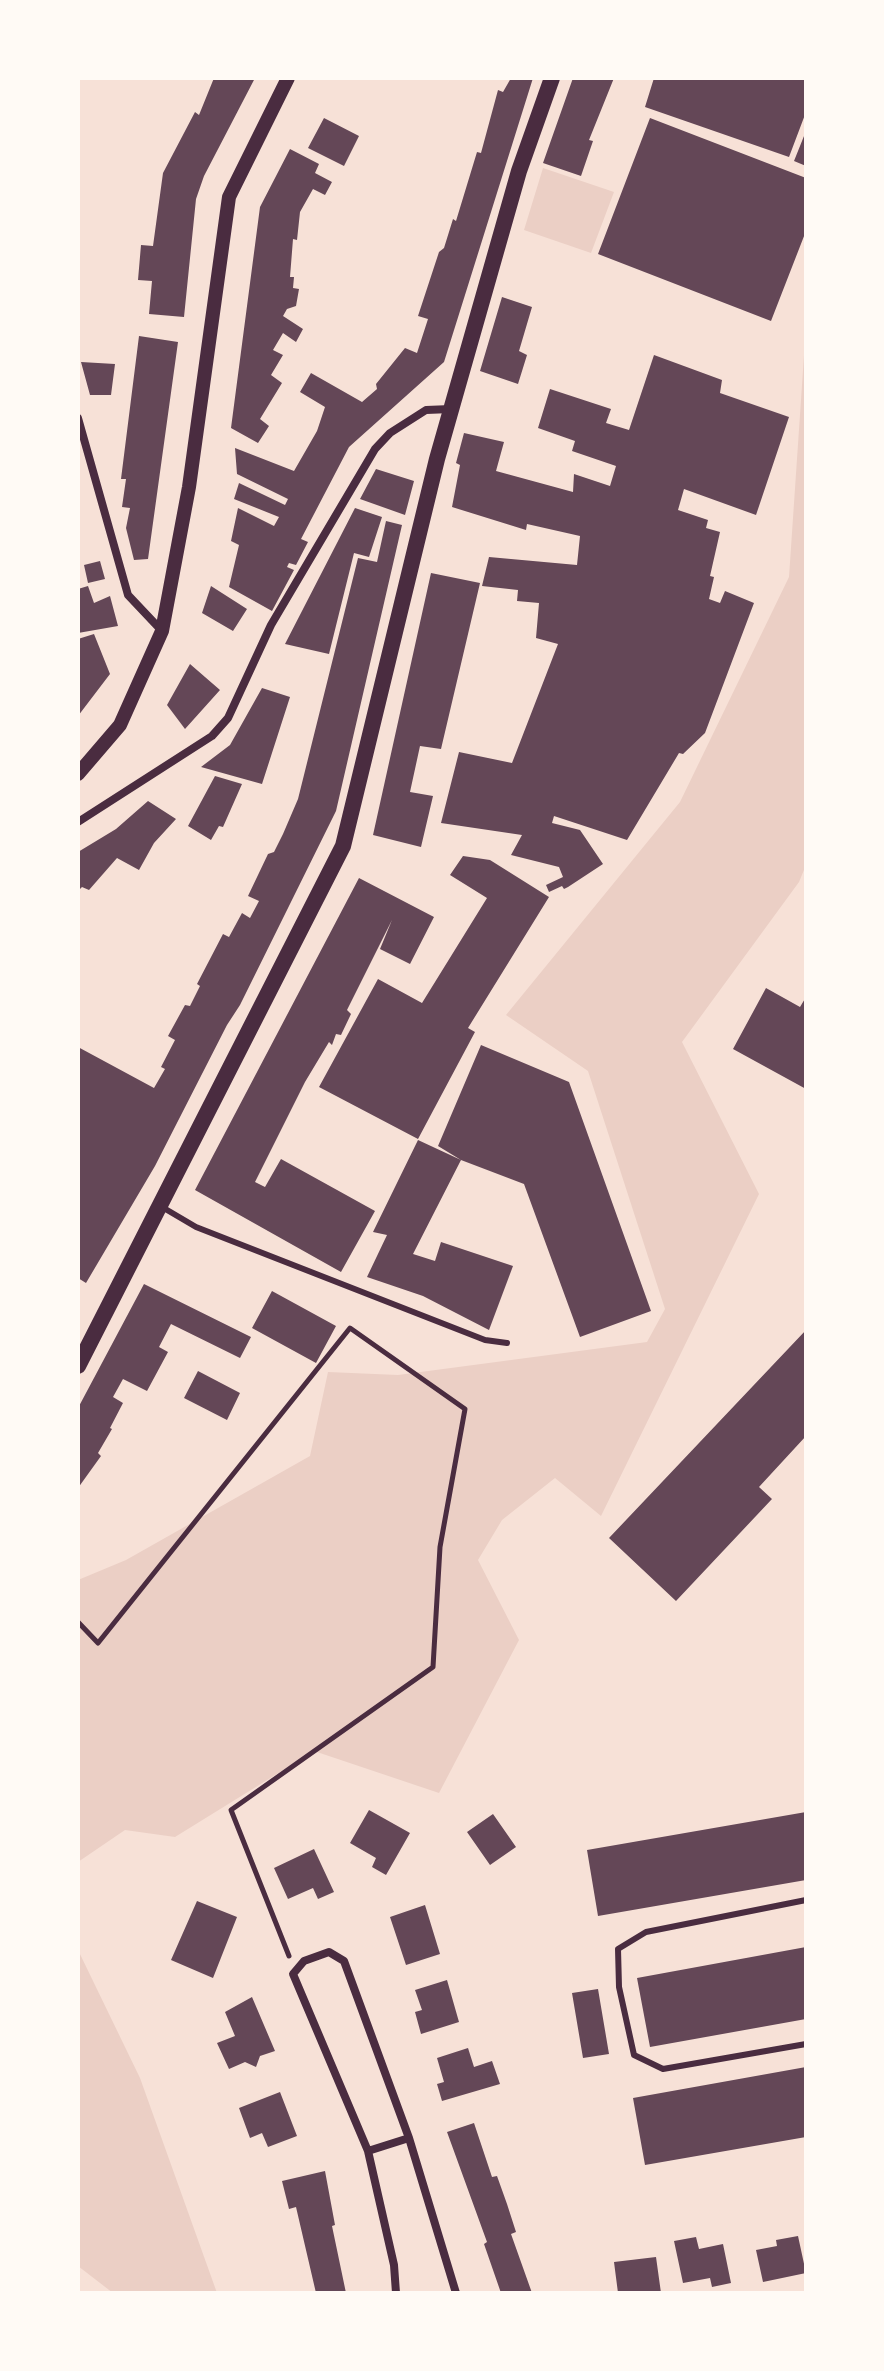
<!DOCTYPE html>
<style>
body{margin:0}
#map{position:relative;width:884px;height:2371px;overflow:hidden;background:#f7e1d7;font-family:"Playfair Display",serif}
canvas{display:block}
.frame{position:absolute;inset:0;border:80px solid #fffaf5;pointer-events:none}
</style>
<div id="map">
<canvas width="884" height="2371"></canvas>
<div class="frame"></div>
</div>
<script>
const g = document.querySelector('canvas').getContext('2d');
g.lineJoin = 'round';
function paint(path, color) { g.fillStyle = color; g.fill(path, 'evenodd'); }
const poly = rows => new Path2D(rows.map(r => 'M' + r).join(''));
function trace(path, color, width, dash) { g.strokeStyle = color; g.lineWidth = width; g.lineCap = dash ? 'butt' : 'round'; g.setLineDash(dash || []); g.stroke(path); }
paint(poly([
 [543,168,614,192,591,253,524,230],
 [806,326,806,865,799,882,682,1042,759,1194,601,1516,555,1478,502,1520,478,1560,519,1640,439,1793,314,1751,175,1837,125,1830,78,1862,78,1580,126,1560,310,1456,328,1372,398,1375,647,1342,665,1309,588,1071,506,1015,680,802,789,577],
 [78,1950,140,2078,217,2293,113,2293,78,2266]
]), '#ebcfc5');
paint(poly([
 [214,78,255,78,204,176,196,199,184,317,149,314,152,281,138,280,141,245,153,246,163,173,195,112,199,115],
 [511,78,533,78,444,362,349,447,301,539,308,542,296,565,289,563,287,567,294,570,272,611,229,587,239,545,231,541,238,508,274,526,279,517,234,499,239,483,285,505,288,499,237,474,235,448,294,471,317,431,325,407,300,392,311,373,362,402,377,389,376,384,405,348,417,353,428,319,418,316,439,252,444,248,453,219,456,221,477,152,481,153,498,90,503,92],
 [573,78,614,78,589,140,593,141,581,176,543,163],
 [654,78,806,78,806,112,789,157,645,107],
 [324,118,359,136,344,166,308,148],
 [650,118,806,178,806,231,771,321,598,254],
 [806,131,806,166,794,161],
 [290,149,319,164,315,173,332,182,325,195,313,189,300,212,297,240,293,239,290,277,294,277,293,288,299,289,296,306,287,309,283,316,303,329,296,342,283,333,273,350,283,355,271,375,282,383,260,419,269,426,258,443,231,428,260,207],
 [502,297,532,307,519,351,527,355,518,384,480,371],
 [139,336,178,342,148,559,134,560,126,528,130,508,122,507,126,479,121,479],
 [654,355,722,380,720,393,789,417,756,515,684,489,678,510,708,520,706,528,720,532,710,576,714,577,709,599,720,603,725,591,754,603,705,733,683,754,679,753,627,840,554,816,552,823,580,830,603,864,568,887,564,889,562,886,549,892,546,885,563,877,559,867,511,855,522,835,441,823,459,752,512,763,558,644,536,638,539,603,517,601,518,590,482,586,489,557,577,565,580,536,527,524,526,530,452,507,460,465,456,463,464,433,504,442,496,471,573,492,574,474,610,486,616,466,572,451,575,441,538,428,550,389,611,409,606,423,629,430],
 [81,362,115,364,111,395,90,395],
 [376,469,414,481,405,515,360,499],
 [355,508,382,517,369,557,354,553,329,654,285,644],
 [386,521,402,525,336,811,240,1005,227,1025,155,1166,86,1283,78,1278,78,1047,154,1088,165,1069,161,1067,175,1040,168,1036,185,1005,190,1006,200,986,197,984,223,934,229,937,242,913,250,918,259,901,248,896,268,854,274,852,283,834,298,799,358,558,377,562],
 [100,561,105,579,88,583,84,565],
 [431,573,480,583,441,749,420,746,410,792,433,796,421,847,373,835],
 [88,586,94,603,110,596,118,626,78,633,78,589],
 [211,586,247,609,233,631,202,613],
 [94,634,110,674,78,716,78,639],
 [190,664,220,690,185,729,167,705],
 [262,688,290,697,262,784,201,767,230,745],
 [215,776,242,784,223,827,219,826,211,840,188,826],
 [148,801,176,819,154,843,139,870,117,858,89,890,82,887,78,891,78,852,116,829],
 [463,856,490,860,549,897,468,1028,475,1032,418,1139,319,1087,378,979,422,1003,487,898,450,875],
 [359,878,434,917,410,964,380,949,392,920,347,1010,351,1014,341,1035,336,1034,332,1045,329,1042,305,1082,255,1182,265,1187,281,1159,375,1211,341,1272,195,1190],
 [766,988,800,1007,806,997,806,1089,733,1049],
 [481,1045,569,1082,651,1311,580,1337,524,1184,461,1160,413,1254,435,1261,441,1242,513,1266,489,1330,423,1296,367,1277,387,1235,373,1232,418,1140,461,1160,438,1146],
 [144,1284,251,1337,240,1358,171,1324,159,1347,168,1352,147,1391,123,1379,113,1397,123,1403,110,1428,112,1429,98,1453,101,1456,78,1488,78,1408],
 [272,1291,336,1326,316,1363,252,1328],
 [806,1330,806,1436,759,1487,772,1499,676,1601,609,1538],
 [198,1371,240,1393,227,1420,184,1398],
 [369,1810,410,1833,386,1875,372,1867,376,1858,350,1843],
 [806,1812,806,1880,598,1916,587,1850],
 [493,1814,516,1847,490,1865,467,1832],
 [314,1849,334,1892,318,1899,313,1888,288,1899,274,1868],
 [197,1901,237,1917,213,1978,171,1960],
 [425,1905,440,1954,406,1965,390,1917],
 [806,1947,806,2019,650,2047,637,1978],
 [447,1980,459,2022,421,2034,415,2012,422,2010,415,1990],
 [598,1989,609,2054,583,2058,572,1993],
 [252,1997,275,2051,260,2056,256,2067,245,2062,229,2069,217,2043,235,2036,225,2012],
 [468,2048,474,2067,492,2061,500,2084,442,2101,437,2084,444,2082,437,2058],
 [806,2067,806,2137,645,2165,633,2098],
 [280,2092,297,2136,268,2147,262,2133,250,2138,239,2108],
 [474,2123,492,2177,497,2176,507,2204,516,2232,511,2234,532,2293,501,2293,484,2244,487,2242,447,2132],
 [325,2171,335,2225,332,2226,346,2293,316,2293,296,2207,289,2209,282,2181],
 [798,2236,806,2273,763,2282,756,2250,777,2246,776,2240],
 [696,2237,699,2249,723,2244,731,2283,712,2287,710,2278,683,2283,674,2241],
 [656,2257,661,2293,618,2293,614,2262]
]), '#644757');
trace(poly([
 [78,1622,98,1643,350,1328,465,1409,440,1547,433,1667,231,1810,289,1956]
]), '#4a2c40', 5);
trace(poly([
 [162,1207,196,1227,485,1340,507,1343],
 [806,1900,646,1932,618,1949,619,1987,634,2055,663,2069,806,2044]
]), '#4a2c40', 6);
trace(poly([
 [78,418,128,595,162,631],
 [78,822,212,736,228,718,271,625,375,449,390,433,426,410,451,409],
 [368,2151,409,2138],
 [396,2293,394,2265,368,2151,293,1974,304,1961,329,1952,344,1961,409,2138,456,2293]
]), '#4a2c40', 8);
trace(poly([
 [78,774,120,725,162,631,189,487,229,197,288,78]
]), '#4a2c40', 14);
trace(poly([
 [78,1366,343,846,437,459,519,171,552,78]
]), '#4a2c40', 16);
</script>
